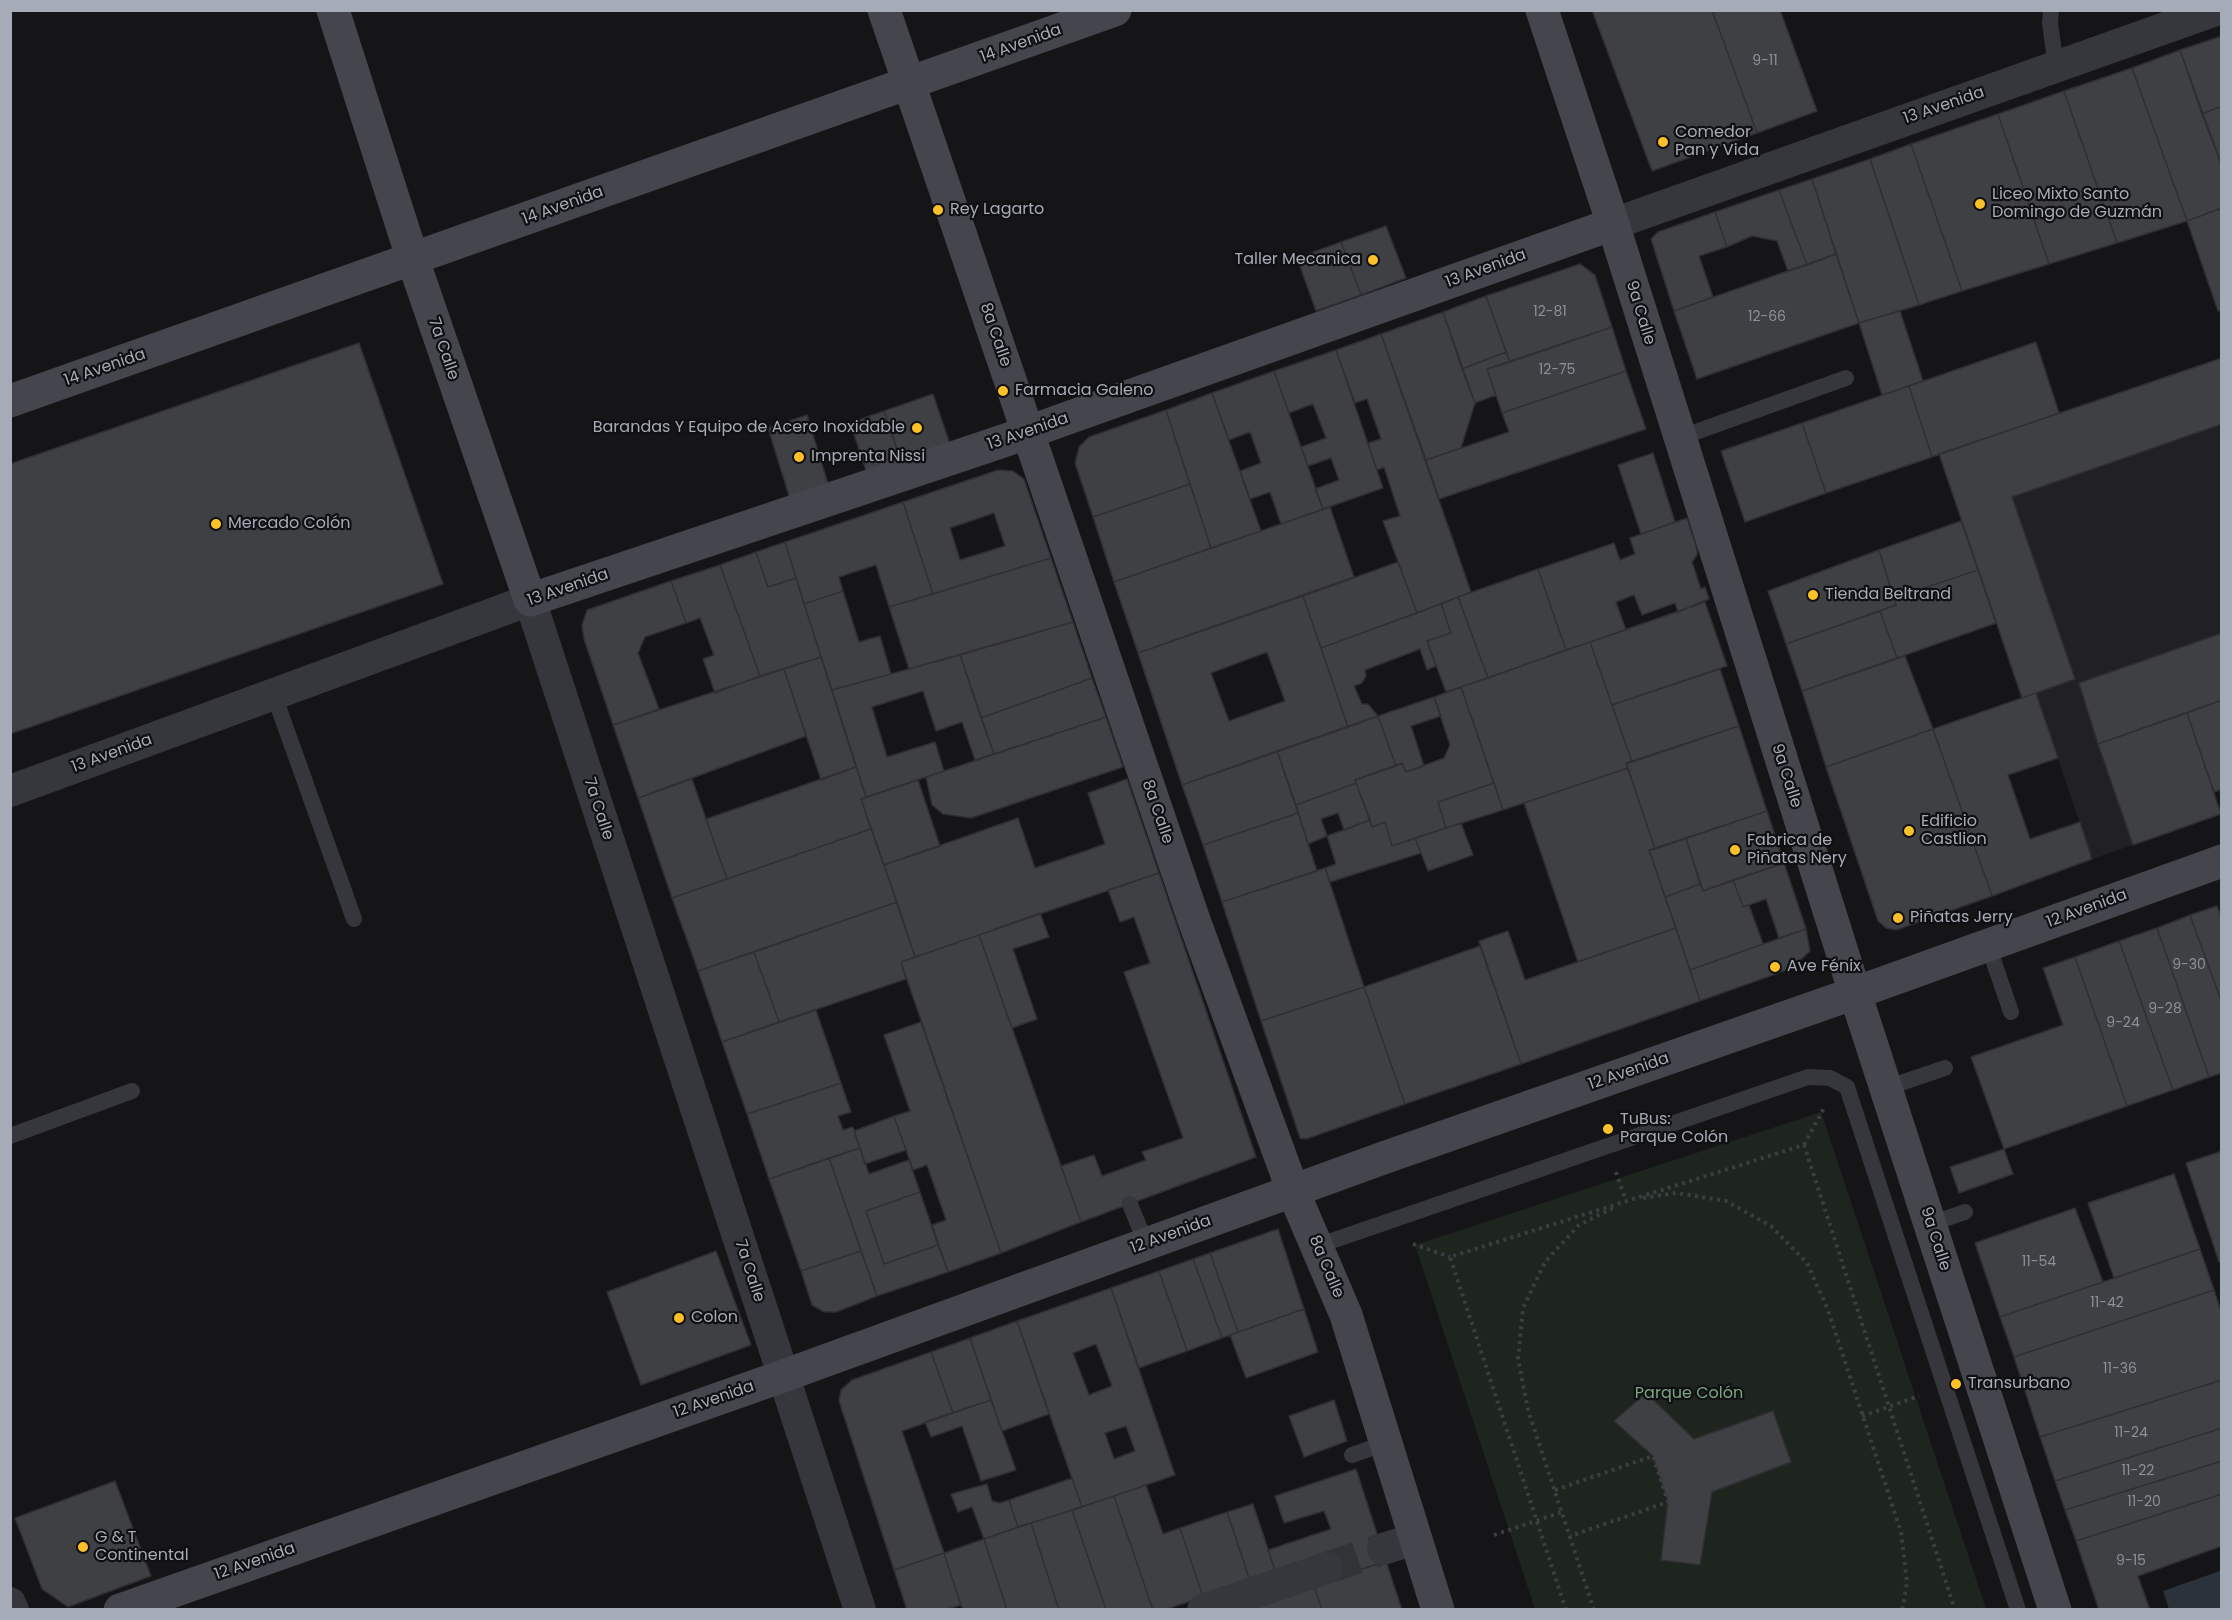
<!DOCTYPE html>
<meta charset="utf-8">
<style>
body{margin:0}
#map{position:relative;width:2232px;height:1620px;overflow:hidden;background:#151517;font-family:Poppins,sans-serif}
canvas{display:block}
.frame{position:absolute;inset:0;border:12px solid #a6abb8;pointer-events:none}
</style>
<div id="map">
<canvas width="2232" height="1620"></canvas>
<div class="frame"></div>
</div>
<script>
const g = document.querySelector('canvas').getContext('2d');
g.lineJoin = 'round';
function paint(path, color) { g.fillStyle = color; g.fill(path, 'evenodd'); }
const poly = rows => new Path2D(rows.map(r => 'M' + r).join(''));
function trace(path, color, width, dash) { g.strokeStyle = color; g.lineWidth = width; g.lineCap = dash ? 'butt' : 'round'; g.setLineDash(dash || []); g.stroke(path); }
function drawText(font, color, halo, rows, align = 'center') {
  g.font = font + ' Poppins,sans-serif'; g.lineWidth = 4.5; g.setLineDash([]); g.textBaseline = 'middle'; g.strokeStyle = halo; g.fillStyle = color; for (const [text, x, y, turn = 0] of rows) {
    g.save(); g.translate(x, y); g.rotate((+turn || 0) * Math.PI / 180); g.textAlign = isNaN(turn) ? turn : align; if (halo) g.strokeText(text, 0, 0); g.fillText(text, 0, 0); g.restore();
  }
}
paint(poly([
 [2221,358,2221,700,2098,744,2133,845,2092,859,2036,694,2022,698,1939,454]
]), '#212124');
paint(poly([
 [1821,1112,1986,1609,1535,1609,1415,1245]
]), '#1d251e');
paint(poly([
 [2220,1571,2221,1609,2169,1609,2163,1591]
]), '#2a333c');
const building = poly([
 [1592,10,1712,10,1757,133,1652,171,1592,10],
 [1712,10,1780,10,1817,111,1757,133,1712,10],
 [2222,36,2222,106,2202,114,2180,50,2222,36],
 [2180,50,2222,166,2222,208,2187,221,2132,68,2180,50],
 [2132,68,2187,221,2117,243,2064,91,2132,68],
 [2064,91,2117,243,2049,264,1998,114,2064,91],
 [2222,106,2222,166,2202,114,2222,106],
 [1998,114,2049,264,1962,291,1911,144,1998,114],
 [1911,144,1962,291,1919,305,1870,159,1911,144],
 [1870,159,1919,305,1859,323,1812,179,1870,159],
 [1812,179,1836,254,1807,265,1779,190,1812,179],
 [1779,190,1807,265,1788,271,1777,241,1752,236,1727,247,1715,212,1779,190],
 [2222,208,2222,310,2218,311,2187,221,2222,208],
 [1715,212,1727,247,1699,256,1713,297,1674,311,1651,239,1658,232,1715,212],
 [1386,226,1406,278,1361,295,1341,242,1386,226],
 [1341,242,1361,295,1316,311,1297,258,1341,242],
 [1836,254,1859,323,1697,379,1674,311,1836,254],
 [1580,264,1595,275,1612,327,1510,362,1486,296,1580,264],
 [1486,296,1506,352,1462,369,1443,312,1486,296],
 [1900,311,1923,381,1882,395,1859,323,1900,311],
 [1443,312,1475,403,1461,448,1426,460,1381,334,1443,312],
 [1612,327,1626,371,1502,413,1487,369,1612,327],
 [1381,334,1471,592,1417,613,1383,521,1400,516,1384,467,1377,470,1368,443,1381,439,1367,399,1355,403,1336,350,1381,334],
 [2036,342,2059,413,1932,457,1909,386,2036,342],
 [359,343,443,584,10,734,10,464,359,343],
 [1336,350,1383,488,1323,509,1315,489,1339,480,1331,458,1308,466,1301,447,1326,438,1313,404,1289,413,1274,371,1336,350],
 [1506,352,1510,362,1487,369,1496,395,1475,403,1462,369,1506,352],
 [2222,358,2222,424,2012,497,2075,679,2022,698,1939,454,2222,358],
 [1274,371,1323,509,1281,524,1270,492,1250,499,1240,471,1261,463,1250,432,1229,440,1212,393,1274,371],
 [1626,371,1646,429,1439,499,1426,460,1509,432,1502,413,1626,371],
 [1909,386,1932,457,1826,493,1802,423,1909,386],
 [1212,393,1261,531,1211,548,1166,410,1212,393],
 [933,394,950,444,901,461,884,411,933,394],
 [1166,410,1190,484,1093,517,1075,463,1079,447,1089,437,1166,410],
 [884,411,901,461,867,473,850,423,884,411],
 [807,415,829,487,790,499,768,428,807,415],
 [1802,423,1826,493,1745,522,1721,451,1802,423],
 [1653,453,1675,522,1641,534,1618,465,1653,453],
 [998,470,1013,471,1024,479,1051,558,933,594,903,502,998,470],
 [994,513,1005,546,960,560,950,528,994,513],
 [1190,484,1211,548,1114,582,1093,517,1190,484],
 [903,502,933,594,889,607,876,565,839,577,843,591,804,604,785,542,903,502],
 [1330,507,1354,577,1138,653,1114,582,1330,507],
 [1687,518,1697,549,1697,555,1692,562,1701,589,1705,587,1709,599,1678,612,1675,603,1642,615,1634,595,1616,602,1626,630,1566,650,1538,569,1614,543,1620,560,1635,554,1630,538,1687,518],
 [1961,521,1978,570,1894,598,1879,550,1961,521],
 [785,542,796,578,768,587,756,552,785,542],
 [1879,550,1896,605,1786,644,1768,591,1879,550],
 [756,552,768,587,796,578,821,657,760,676,720,565,756,552],
 [1051,558,1073,622,909,669,889,607,1051,558],
 [1398,562,1417,613,1321,648,1303,596,1398,562],
 [720,565,760,676,715,693,703,659,714,655,700,618,686,623,671,581,720,565],
 [1538,569,1566,650,1488,678,1458,597,1538,569],
 [1978,570,1996,623,1897,658,1880,611,1896,605,1894,598,1978,570],
 [671,581,686,623,645,637,638,653,659,709,613,725,584,639,582,625,587,610,671,581],
 [843,591,859,642,880,636,891,674,832,690,804,604,843,591],
 [1303,596,1348,727,1182,785,1138,653,1303,596],
 [1267,652,1285,701,1229,721,1211,673,1267,652],
 [1458,597,1488,678,1446,692,1427,641,1451,633,1441,604,1458,597],
 [1705,602,1727,666,1612,705,1590,642,1705,602],
 [1441,604,1451,633,1427,641,1436,666,1427,670,1420,649,1365,670,1366,676,1362,683,1354,686,1362,704,1368,704,1378,716,1348,727,1321,648,1441,604],
 [1880,611,1897,658,1802,691,1786,644,1880,611],
 [1073,622,1092,678,981,718,960,655,1073,622],
 [2222,633,2222,700,2098,744,2079,683,2222,633],
 [1590,642,1632,762,1626,763,1628,768,1503,810,1461,687,1590,642],
 [960,655,994,754,975,760,962,722,936,731,923,691,872,707,887,757,935,742,944,771,866,797,832,690,960,655],
 [1905,656,1933,729,1826,767,1802,691,1905,656],
 [821,657,856,767,821,780,784,669,821,657],
 [784,669,806,736,638,798,613,725,784,669],
 [1720,669,1739,726,1632,762,1612,705,1720,669],
 [1092,678,1106,717,994,754,981,718,1092,678],
 [1461,687,1494,783,1438,802,1446,828,1392,846,1385,822,1372,827,1355,780,1402,763,1406,772,1444,758,1450,745,1434,697,1461,687],
 [2036,693,2058,758,2008,775,2030,839,2080,822,2092,859,1992,896,1933,729,2036,693],
 [1434,697,1441,716,1411,726,1424,766,1406,772,1402,763,1396,766,1378,716,1434,697],
 [2222,700,2222,789,2214,792,2187,713,2222,700],
 [2187,713,2221,814,2133,845,2098,744,2187,713],
 [1378,716,1396,766,1355,780,1356,783,1296,805,1277,751,1378,716],
 [1106,717,1123,767,971,818,943,814,932,805,926,777,1106,717],
 [1739,726,1767,811,1655,849,1626,763,1739,726],
 [1933,729,1992,896,1896,930,1886,928,1878,921,1826,767,1933,729],
 [1277,751,1298,813,1203,845,1182,785,1277,751],
 [856,767,866,797,861,799,871,829,727,879,706,819,856,767],
 [1628,768,1655,849,1649,850,1676,928,1578,962,1524,803,1628,768],
 [692,779,727,879,672,898,638,798,692,779],
 [1127,779,1159,873,915,957,884,865,1018,818,1035,868,1091,849,1105,844,1088,793,1127,779],
 [918,780,940,846,884,865,861,799,918,780],
 [1356,783,1370,820,1344,830,1338,813,1321,819,1327,836,1308,844,1296,805,1356,783],
 [1494,783,1503,810,1446,828,1438,802,1494,783],
 [1767,811,1784,863,1703,891,1686,838,1767,811],
 [1298,813,1317,871,1222,902,1203,845,1298,813],
 [1370,820,1372,827,1385,822,1392,846,1415,838,1421,853,1330,882,1325,868,1336,864,1327,836,1370,820],
 [1461,823,1473,855,1428,871,1415,838,1461,823],
 [871,829,897,902,698,971,672,898,871,829],
 [1686,838,1700,884,1665,897,1649,850,1686,838],
 [1784,863,1806,929,1779,938,1766,899,1743,907,1733,880,1784,863],
 [1325,868,1364,987,1261,1021,1222,902,1325,868],
 [1159,873,1256,1157,1081,1222,1061,1166,1094,1155,1102,1176,1146,1160,1142,1152,1183,1138,1124,972,1150,963,1134,917,1120,922,1108,890,1159,873],
 [1733,880,1743,907,1749,905,1763,944,1690,970,1665,897,1700,884,1703,891,1733,880],
 [897,902,915,957,901,962,906,979,779,1022,754,952,897,902],
 [2217,906,2222,919,2222,1003,2190,915,2217,906],
 [1040,913,1049,937,1013,949,1037,1019,1012,1028,979,935,1040,913],
 [2190,915,2222,1003,2222,1073,2209,1077,2157,928,2190,915],
 [1676,928,1700,1001,1521,1064,1479,941,1508,931,1525,980,1676,928],
 [2157,928,2209,1077,2173,1090,2119,941,2157,928],
 [1806,929,1810,951,1792,968,1700,1001,1690,970,1806,929],
 [979,935,1081,1222,1001,1253,901,962,979,935],
 [2119,941,2173,1090,2127,1106,2075,957,2119,941],
 [1480,946,1521,1064,1405,1104,1364,987,1480,946],
 [754,952,779,1022,722,1042,698,971,754,952],
 [2075,957,2127,1106,2004,1149,1971,1057,2063,1025,2043,968,2075,957],
 [1364,987,1405,1104,1306,1139,1300,1138,1261,1021,1364,987],
 [816,1010,841,1083,747,1114,722,1042,816,1010],
 [921,1022,1001,1253,948,1272,932,1225,946,1220,927,1165,913,1170,894,1116,910,1111,884,1035,921,1022],
 [841,1083,851,1112,838,1116,843,1130,853,1127,860,1148,769,1179,747,1114,841,1083],
 [894,1116,906,1150,865,1164,854,1131,894,1116],
 [860,1148,869,1174,909,1160,920,1192,866,1211,884,1264,938,1245,948,1272,877,1296,829,1158,860,1148],
 [2004,1149,2013,1174,1959,1193,1950,1167,2004,1149],
 [2222,1151,2222,1261,2219,1262,2186,1163,2222,1151],
 [829,1158,861,1251,801,1271,769,1179,829,1158],
 [2174,1174,2200,1249,2114,1278,2088,1203,2174,1174],
 [920,1192,938,1245,884,1264,866,1211,920,1192],
 [2075,1208,2103,1282,2000,1317,1975,1243,2075,1208],
 [1278,1229,1304,1309,1238,1332,1210,1253,1278,1229],
 [2200,1249,2214,1290,2014,1357,2000,1317,2200,1249],
 [716,1251,751,1345,641,1385,607,1292,716,1251],
 [861,1251,877,1296,836,1312,824,1312,812,1305,801,1271,861,1251],
 [1210,1253,1238,1332,1222,1338,1193,1259,1210,1253],
 [1193,1259,1222,1338,1187,1351,1159,1271,1193,1259],
 [1159,1271,1187,1351,1139,1368,1111,1288,1159,1271],
 [1111,1288,1175,1475,1082,1507,1017,1321,1111,1288],
 [1096,1344,1112,1386,1089,1395,1073,1353,1096,1344],
 [1126,1426,1135,1451,1114,1459,1105,1433,1126,1426],
 [2214,1290,2222,1314,2222,1380,2040,1437,2014,1357,2214,1290],
 [1304,1309,1318,1352,1246,1378,1230,1335,1304,1309],
 [1017,1321,1049,1414,1002,1431,970,1338,1017,1321],
 [970,1338,991,1400,953,1413,931,1352,970,1338],
 [931,1352,953,1413,902,1431,944,1553,894,1570,839,1401,841,1390,852,1380,931,1352],
 [2222,1380,2222,1428,2055,1481,2040,1437,2222,1380],
 [1646,1393,1694,1439,1773,1411,1791,1462,1712,1492,1700,1565,1661,1560,1668,1502,1653,1456,1614,1421,1646,1393],
 [991,1400,1016,1470,981,1481,962,1426,931,1437,925,1422,991,1400],
 [1334,1400,1347,1441,1304,1457,1289,1416,1334,1400],
 [2222,1428,2222,1461,2065,1510,2055,1481,2222,1428],
 [2222,1461,2222,1494,2076,1541,2065,1510,2222,1461],
 [1356,1469,1386,1561,1331,1580,1276,1573,1268,1550,1331,1529,1324,1511,1284,1523,1275,1496,1356,1469],
 [1072,1478,1082,1507,1018,1527,1009,1500,1072,1478],
 [115,1481,151,1576,68,1607,42,1589,15,1518,115,1481],
 [987,1484,992,1501,1000,1503,1009,1500,1018,1527,984,1539,972,1507,958,1512,951,1494,987,1484],
 [1146,1485,1163,1534,1180,1528,1203,1597,1164,1610,1153,1610,1114,1496,1146,1485],
 [2222,1494,2222,1546,2138,1576,2150,1610,2099,1610,2076,1541,2222,1494],
 [1114,1496,1153,1610,1106,1610,1072,1510,1114,1496],
 [1253,1504,1276,1573,1250,1581,1227,1512,1253,1504],
 [1072,1510,1106,1610,1059,1610,1031,1523,1072,1510],
 [1227,1512,1250,1581,1203,1597,1180,1528,1227,1512],
 [1031,1523,1059,1610,1007,1610,984,1539,1031,1523],
 [984,1539,1007,1610,963,1610,961,1605,944,1553,984,1539],
 [944,1553,961,1605,945,1610,907,1610,894,1570,944,1553],
 [1386,1561,1402,1610,1322,1610,1314,1586,1386,1561],
 [1314,1586,1322,1610,1257,1610,1256,1605,1314,1586]
]);
paint(building, '#3f4044');
trace(building, '#2f2f33', 1.5);
trace(poly([
 [1327,1568,1383,1549]
]), '#323337', 32, [32, 16]);
trace(poly([
 [1804,1145,1824,1108],
 [1616,1172,1626,1201],
 [1643,1198,1676,1193,1726,1201,1771,1226,1807,1263,1828,1310,1901,1532,1907,1583,1902,1610],
 [1413,1244,1450,1257],
 [1862,1416,1919,1396],
 [1555,1490,1653,1456,1668,1502,1570,1536],
 [1494,1535,1562,1512],
 [1566,1610,1450,1257,1804,1145,1955,1610],
 [1594,1610,1528,1410,1518,1359,1523,1308,1545,1262,1579,1225,1613,1208]
]), '#3c3e44', 4, [3, 4.5]);
trace(poly([
 [2051,10,2050,23,2056,67],
 [1679,438,1846,378],
 [274,695,354,919],
 [1988,945,2011,1012],
 [1886,1088,1945,1068],
 [10,1136,132,1091],
 [1130,1204,1146,1244],
 [1930,1224,1965,1212],
 [1317,1246,1808,1077,1830,1078,1847,1087,2018,1610],
 [1352,1455,1386,1443]
]), '#36373c', 16);
trace(poly([
 [1613,224,2216,10],
 [10,791,530,600,860,1610],
 [1383,1549,1402,1543],
 [10,1603,13,1610],
 [1203,1610,1327,1568]
]), '#36373c', 32);
trace(poly([
 [333,10,413,260,530,600,1006,440,1613,224],
 [884,10,1194,920,1293,1191,1346,1315,1438,1610],
 [1542,10,1613,224,1855,993,2055,1610],
 [10,401,1115,10],
 [120,1610,783,1376,1386,1157,1855,993,2222,861]
]), '#44454d', 33);
for (const [x, y, r, color] of [
 [1663,142,6,"#fcc128"],
 [1980,204,6,"#fcc128"],
 [938,210,6,"#fcc128"],
 [1373,260,6,"#fcc128"],
 [1003,391,6,"#fcc128"],
 [917,428,6,"#fcc128"],
 [799,457,6,"#fcc128"],
 [216,524,6,"#fcc128"],
 [1813,595,6,"#fcc128"],
 [1909,831,6,"#fcc128"],
 [1735,850,6,"#fcc128"],
 [1898,918,6,"#fcc128"],
 [1775,967,6,"#fcc128"],
 [1608,1129,6,"#fcc128"],
 [679,1318,6,"#fcc128"],
 [1956,1384,6,"#fcc128"],
 [83,1547,6,"#fcc128"]
]) { const dot = new Path2D(); dot.arc(x, y, r, 0, 2 * Math.PI); g.fillStyle = color; g.fill(dot); trace(dot, '#101012', 2); }
drawText('14px', '#8c909b', null, [
 ["9-11",1765,61],
 ["12-81",1550,312],
 ["12-66",1767,317],
 ["12-75",1557,370],
 ["9-30",2189,965],
 ["9-28",2165,1009],
 ["9-24",2123,1023],
 ["11-54",2039,1262],
 ["11-42",2107,1303],
 ["11-36",2120,1369],
 ["11-24",2131,1433],
 ["11-22",2138,1471],
 ["11-20",2144,1502],
 ["9-15",2131,1561]
]);
drawText('16px', '#a6abb8', '#101012', [
 ["14 Avenida",1021,44,-20],
 ["13 Avenida",1944,106,-19],
 ["14 Avenida",563,206,-20],
 ["13 Avenida",1486,269,-20],
 ["9a Calle",1640,313,73],
 ["8a Calle",995,335,71],
 ["7a Calle",443,349,71],
 ["14 Avenida",105,368,-19],
 ["13 Avenida",1028,432,-19],
 ["13 Avenida",568,588,-19],
 ["13 Avenida",112,754,-20],
 ["9a Calle",1786,776,72],
 ["7a Calle",598,809,72],
 ["8a Calle",1157,812,71],
 ["12 Avenida",2087,909,-20],
 ["12 Avenida",1629,1072,-19],
 ["12 Avenida",1171,1235,-20],
 ["9a Calle",1935,1239,72],
 ["8a Calle",1326,1267,67],
 ["7a Calle",749,1271,72],
 ["12 Avenida",714,1400,-19],
 ["12 Avenida",255,1562,-19]
]);
drawText('16px', '#a6abb8', '#101012', [
 ["Comedor",1675,133],
 ["Pan y Vida",1675,151],
 ["Liceo Mixto Santo",1992,195],
 ["Domingo de Guzmán",1992,213],
 ["Rey Lagarto",950,210],
 ["Taller Mecanica",1361,260,"right"],
 ["Farmacia Galeno",1015,391],
 ["Barandas Y Equipo de Acero Inoxidable",905,428,"right"],
 ["Imprenta Nissi",811,457],
 ["Mercado Colón",228,524],
 ["Tienda Beltrand",1825,595],
 ["Edificio",1921,822],
 ["Castlion",1921,840],
 ["Fabrica de",1747,841],
 ["Piñatas Nery",1747,859],
 ["Piñatas Jerry",1910,918],
 ["Ave Fénix",1787,967],
 ["TuBus:",1620,1120],
 ["Parque Colón",1620,1138],
 ["Colon",691,1318],
 ["Transurbano",1968,1384],
 ["G & T",95,1538],
 ["Continental",95,1556]
], 'left');
drawText('16px', '#7ca481', '#101012', [
 ["Parque Colón",1689,1394]
]);
</script>
